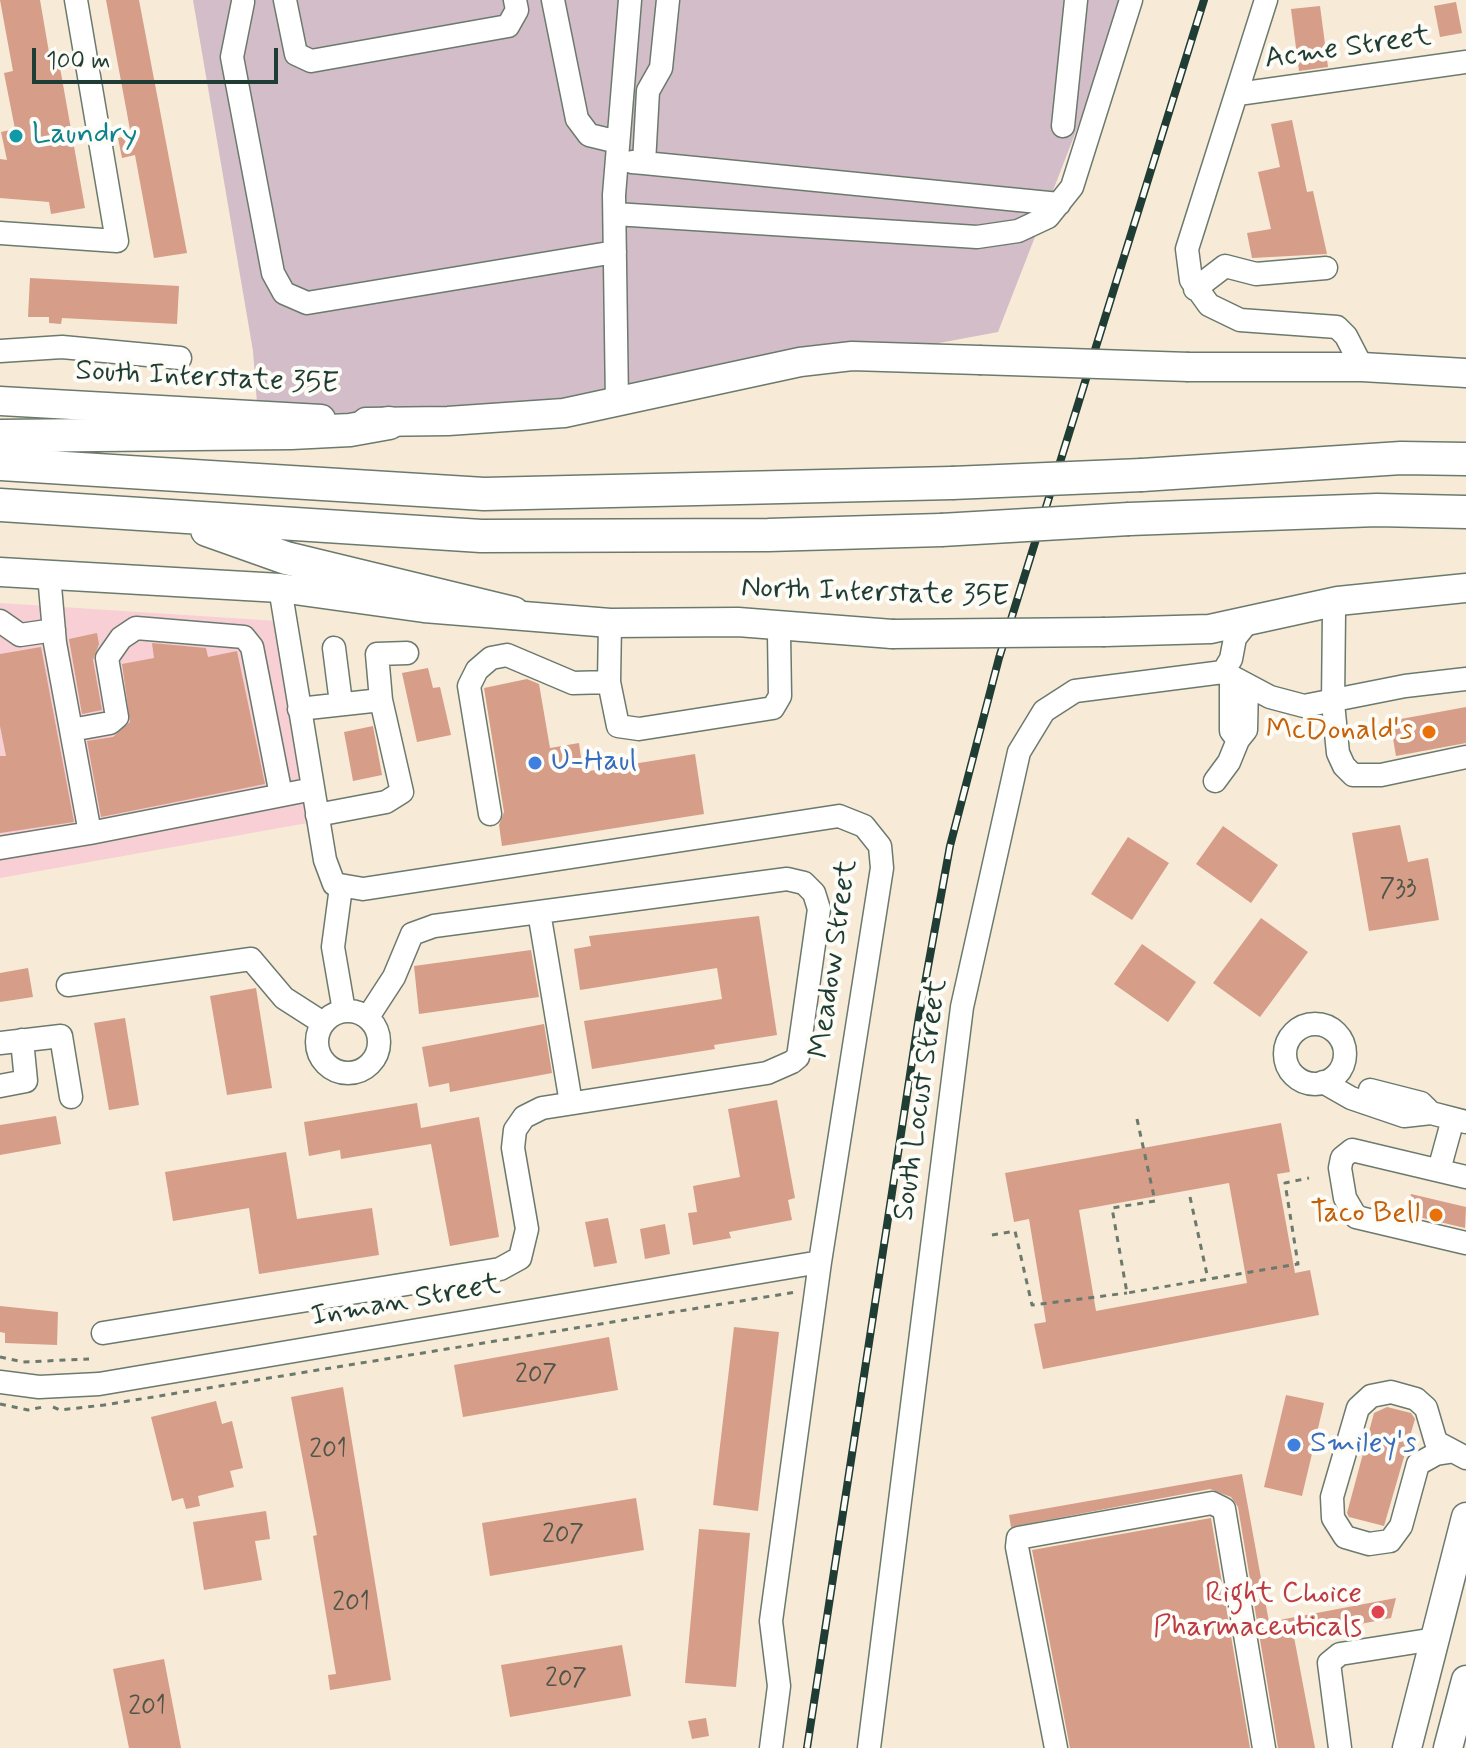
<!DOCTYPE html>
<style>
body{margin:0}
#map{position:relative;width:1466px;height:1748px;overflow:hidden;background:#f7ead7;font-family:Mynerve,sans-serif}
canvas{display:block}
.scale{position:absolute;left:32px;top:48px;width:246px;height:36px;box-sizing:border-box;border:4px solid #1f3d34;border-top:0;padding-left:10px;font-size:24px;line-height:28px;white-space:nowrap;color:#1f3d34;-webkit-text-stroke:6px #fdfcf7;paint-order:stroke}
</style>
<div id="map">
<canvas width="1466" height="1748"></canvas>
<div class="scale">100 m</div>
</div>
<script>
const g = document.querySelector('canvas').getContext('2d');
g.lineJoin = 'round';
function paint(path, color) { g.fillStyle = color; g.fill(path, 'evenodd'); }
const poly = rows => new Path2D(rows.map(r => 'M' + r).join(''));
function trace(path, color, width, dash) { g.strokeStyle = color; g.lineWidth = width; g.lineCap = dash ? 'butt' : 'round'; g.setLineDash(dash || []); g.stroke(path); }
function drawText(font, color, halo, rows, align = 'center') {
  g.font = font + ' Mynerve,sans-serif'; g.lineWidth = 8; g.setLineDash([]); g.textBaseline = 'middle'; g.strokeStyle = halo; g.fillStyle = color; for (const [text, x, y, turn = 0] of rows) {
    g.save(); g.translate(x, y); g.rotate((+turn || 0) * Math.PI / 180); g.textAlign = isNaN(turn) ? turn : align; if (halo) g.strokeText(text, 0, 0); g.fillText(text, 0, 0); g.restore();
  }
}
paint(poly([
 [0,603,277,621,313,822,0,878]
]), '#f7cfd4');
paint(poly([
 [193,0,1127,0,998,332,617,403,258,416,253,351]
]), '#d2bdc8');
paint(poly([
 [0,0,40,0,51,64,59,62,85,208,51,214,49,202,0,198,0,159,7,160,1,132,15,129,4,73,13,71],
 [106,0,139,0,187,253,154,258,135,155,122,158,118,138,131,135],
 [1456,2,1462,33,1440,37,1434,6],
 [1320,6,1328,67,1299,71,1291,9],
 [1292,120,1307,192,1313,191,1327,254,1252,258,1247,233,1271,229,1258,172,1280,167,1271,124],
 [30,278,179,286,177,324,62,318,61,324,49,323,49,317,28,317],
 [97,633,99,644,93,660,102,710,82,714,69,639],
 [152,643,206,648,208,657,237,651,265,784,101,817,87,741,113,737,130,722,122,664,154,658],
 [41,647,74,822,0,833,0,756,6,756,0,726,0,654],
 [428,668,433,688,440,687,451,735,417,742,402,673],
 [527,679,539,684,550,748,579,743,583,772,695,754,704,814,502,846,499,825,504,812,484,688],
 [1466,707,1466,743,1396,756,1390,721],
 [373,726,382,775,353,781,344,732],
 [1400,825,1408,862,1428,858,1439,920,1369,931,1352,833],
 [1223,826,1278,865,1251,903,1196,864],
 [1128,837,1169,863,1132,920,1091,894],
 [759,916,777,1035,714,1045,715,1049,592,1069,584,1021,722,999,717,968,580,990,574,949,591,946,589,936],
 [1261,918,1308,952,1260,1017,1213,983],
 [1142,944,1196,982,1168,1022,1114,984],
 [531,950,539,997,419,1014,414,966],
 [28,968,33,997,0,1002,0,973],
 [256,988,272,1088,227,1095,210,996],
 [125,1018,139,1105,109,1110,94,1023],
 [544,1024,552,1073,450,1092,449,1083,429,1087,422,1047],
 [777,1100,795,1198,788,1200,792,1220,729,1232,731,1238,693,1245,688,1213,697,1212,693,1186,740,1177,728,1109],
 [417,1103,421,1128,479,1117,499,1237,450,1246,431,1144,341,1159,340,1150,309,1156,304,1122],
 [56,1116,61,1144,0,1155,0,1125],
 [1281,1123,1290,1172,1277,1174,1295,1273,1310,1270,1319,1315,1043,1369,1034,1324,1046,1322,1029,1219,1014,1222,1005,1173],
 [1229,1183,1247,1283,1096,1311,1079,1210],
 [286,1152,297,1219,372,1208,379,1255,259,1274,249,1208,173,1221,165,1172],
 [1411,1194,1466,1207,1465,1228,1406,1214],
 [608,1218,617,1263,594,1267,585,1222],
 [665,1224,670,1254,645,1259,640,1229],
 [0,1306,58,1312,57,1345,5,1343,5,1333,0,1332],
 [734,1327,779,1332,758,1511,713,1505],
 [609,1337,618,1390,463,1417,454,1365],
 [343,1387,391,1680,330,1690,328,1675,336,1674,313,1536,317,1535,291,1397],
 [1286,1395,1324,1403,1302,1496,1264,1487],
 [216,1401,222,1424,232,1421,243,1468,230,1471,234,1487,198,1496,200,1506,186,1509,183,1498,172,1501,151,1417],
 [1387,1407,1411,1413,1415,1419,1384,1526,1349,1517,1347,1513,1374,1413],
 [1242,1474,1269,1622,1396,1598,1391,1618,1294,1637,1315,1748,1278,1748,1238,1507,1231,1497,1210,1489,1011,1527,1009,1515],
 [636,1498,644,1550,490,1576,482,1523],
 [266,1511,270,1539,255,1541,262,1580,204,1590,193,1522],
 [1211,1518,1250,1748,1070,1748,1032,1550],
 [699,1529,750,1533,736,1687,685,1683],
 [622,1645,631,1696,510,1717,501,1665],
 [164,1659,181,1748,129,1748,113,1669],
 [706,1718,709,1736,692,1739,688,1721]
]), '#d69d88');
const minor = poly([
 [285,0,296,54,311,61,508,26,517,10,515,0],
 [553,0,577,119,589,135,618,142],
 [1266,0,1187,249,1191,280,1209,305,1240,320,1337,327,1346,336,1362,367],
 [243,2,232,57,273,273,284,293,307,303,615,252],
 [1238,94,1466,62],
 [1063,126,1076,0],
 [632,162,644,163,648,91,661,68,668,0],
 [644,163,1059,204],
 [615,214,977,237,1018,231,1048,217,1072,187,1131,0],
 [0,233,117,241,76,0],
 [1195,289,1225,266,1256,274,1326,268],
 [0,351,62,347,180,358],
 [617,403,614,195,630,0],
 [49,575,55,643,90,833,313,789],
 [280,588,325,860,334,884,363,889,839,816,864,826,880,846,882,868,820,1262,771,1621,779,1686,771,1748],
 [1338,601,1334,612,1333,703,1338,753,1344,766,1353,775,1381,775,1466,757],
 [0,621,20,635,54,630],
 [610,623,609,682,618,726,639,729,773,708,780,696,779,634,782,625],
 [334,648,341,703],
 [1223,672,1270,697,1304,706,1405,686,1466,679],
 [1231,676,1231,731,1238,740,1246,730,1247,685],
 [381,700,377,654,407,653],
 [299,709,381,700,402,792,386,802,317,815],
 [71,730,110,723,117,717,107,658,121,638,136,628,244,637,252,647,281,795],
 [1215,781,1229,762,1238,740],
 [490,814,469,686,477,670,491,658,507,655,573,683,609,682],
 [0,848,90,833],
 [341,887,333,947,344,1011],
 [539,912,571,1103],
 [68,985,251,959,284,998,323,1023],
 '317 1042a31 31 0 1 1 62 0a31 31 0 1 1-62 0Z',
 '1285 1054a30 30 0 1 1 60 0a30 30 0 1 1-60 0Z',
 [0,1043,61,1036,71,1097],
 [1323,1082,1351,1098,1404,1116,1431,1113,1466,1122],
 [0,1086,26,1081,22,1040],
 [1370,1090,1421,1103,1431,1113],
 [1439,1170,1453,1119],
 [1466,1177,1352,1150,1342,1158,1340,1168,1345,1198,1356,1217,1466,1243],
 [103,1333,500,1269,520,1258,527,1229,513,1148,515,1130,524,1117,542,1108,767,1073,792,1062,798,1057,819,909,814,893,804,883,787,879,434,926,412,934,394,977,368,1017],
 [0,1382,39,1387,99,1384,820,1262],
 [1449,1452,1436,1454,1418,1464,1401,1526,1390,1541,1369,1544,1345,1537,1333,1518,1332,1497,1358,1408,1371,1396,1391,1392,1416,1399,1426,1408,1436,1442,1466,1458],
 [869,1748,962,1007,1019,752,1044,711,1075,691,1223,672,1231,659,1235,638,1246,624],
 [1056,1748,1017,1547,1018,1538,1212,1503,1224,1509,1264,1748],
 [1340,1748,1329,1663,1340,1654,1435,1639]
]);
const major = poly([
 [1189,367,1362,367,1466,373],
 [0,401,321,419],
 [366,422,448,421,564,413,800,362,852,356,979,360],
 [0,572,280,588,424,608,610,623,738,622,892,634],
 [1105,632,1210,629,1338,601,1466,588],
 [1407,1748,1466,1517],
 [1448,1748,1466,1680]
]);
const highway = poly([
 [0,436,291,433,350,430,389,423],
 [0,464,484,494,952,483],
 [1142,475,1401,458,1466,459],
 [0,505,481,536,768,535,941,530],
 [1129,519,1377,510,1466,512],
 [207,530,286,558,513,613]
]);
trace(minor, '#6b7a6d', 25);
trace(major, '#6b7a6d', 31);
trace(highway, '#6b7a6d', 35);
trace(poly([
 [1137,1119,1155,1201,1112,1208,1127,1293,1298,1264,1285,1183,1309,1178],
 [1190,1197,1208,1279],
 [992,1235,1015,1231,1032,1305,1127,1293],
 [0,1357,23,1362,89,1359],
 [0,1404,28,1410,43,1407],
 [53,1407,60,1410,104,1405,796,1292]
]), '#6b7a6d', 3, [6, 6]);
trace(minor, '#fff', 22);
trace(major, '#fff', 28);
trace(highway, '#fff', 32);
const rail = poly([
 [807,1748,919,1016,950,846,999,658,1204,0]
]);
trace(rail, '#1f3d34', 8);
trace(rail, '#fdfcf7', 5, [15]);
const majorBridge = poly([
 [979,360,1189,367],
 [892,634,1105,632]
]);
const highwayBridge = poly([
 [952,483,1142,475],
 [941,530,1129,519]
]);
trace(majorBridge, '#6b7a6d', 31, []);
trace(highwayBridge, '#6b7a6d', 35, []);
trace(majorBridge, '#fff', 28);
trace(highwayBridge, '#fff', 32);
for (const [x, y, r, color] of [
 [16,136,8,"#0f9aa8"],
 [1429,732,8,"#e8710a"],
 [535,763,8,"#3f7fe0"],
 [1436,1215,8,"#e8710a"],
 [1294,1445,8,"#3f7fe0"],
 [1378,1612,8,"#e0444e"]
]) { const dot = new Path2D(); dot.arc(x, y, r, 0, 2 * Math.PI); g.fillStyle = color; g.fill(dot); trace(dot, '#fdfcf7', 3); }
drawText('26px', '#4d5549', null, [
 ["733",1398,891],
 ["207",536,1377],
 ["201",328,1452],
 ["207",563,1537],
 ["201",351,1605],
 ["207",566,1681],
 ["201",147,1709]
]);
drawText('30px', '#1f3d34', '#fdfcf7', [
 ["Acme Street",1348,49,-8],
 ["South Interstate 35E",207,379,3],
 ["North Interstate 35E",875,594,2],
 ["Meadow Street",835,959,-82],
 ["South Locust Street",922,1100,-82],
 ["Inman Street",406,1302,-10]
]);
drawText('30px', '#0d838f', '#fdfcf7', [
 ["Laundry",32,136]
], 'left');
drawText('30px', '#c56008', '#fdfcf7', [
 ["McDonald's",1413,732],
 ["Taco Bell",1420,1215]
], 'right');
drawText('30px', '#366cbe', '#fdfcf7', [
 ["U-Haul",551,763],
 ["Smiley's",1310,1445]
], 'left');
drawText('30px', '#be3a42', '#fdfcf7', [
 ["Right Choice",1362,1595],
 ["Pharmaceuticals",1362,1629]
], 'right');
</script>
